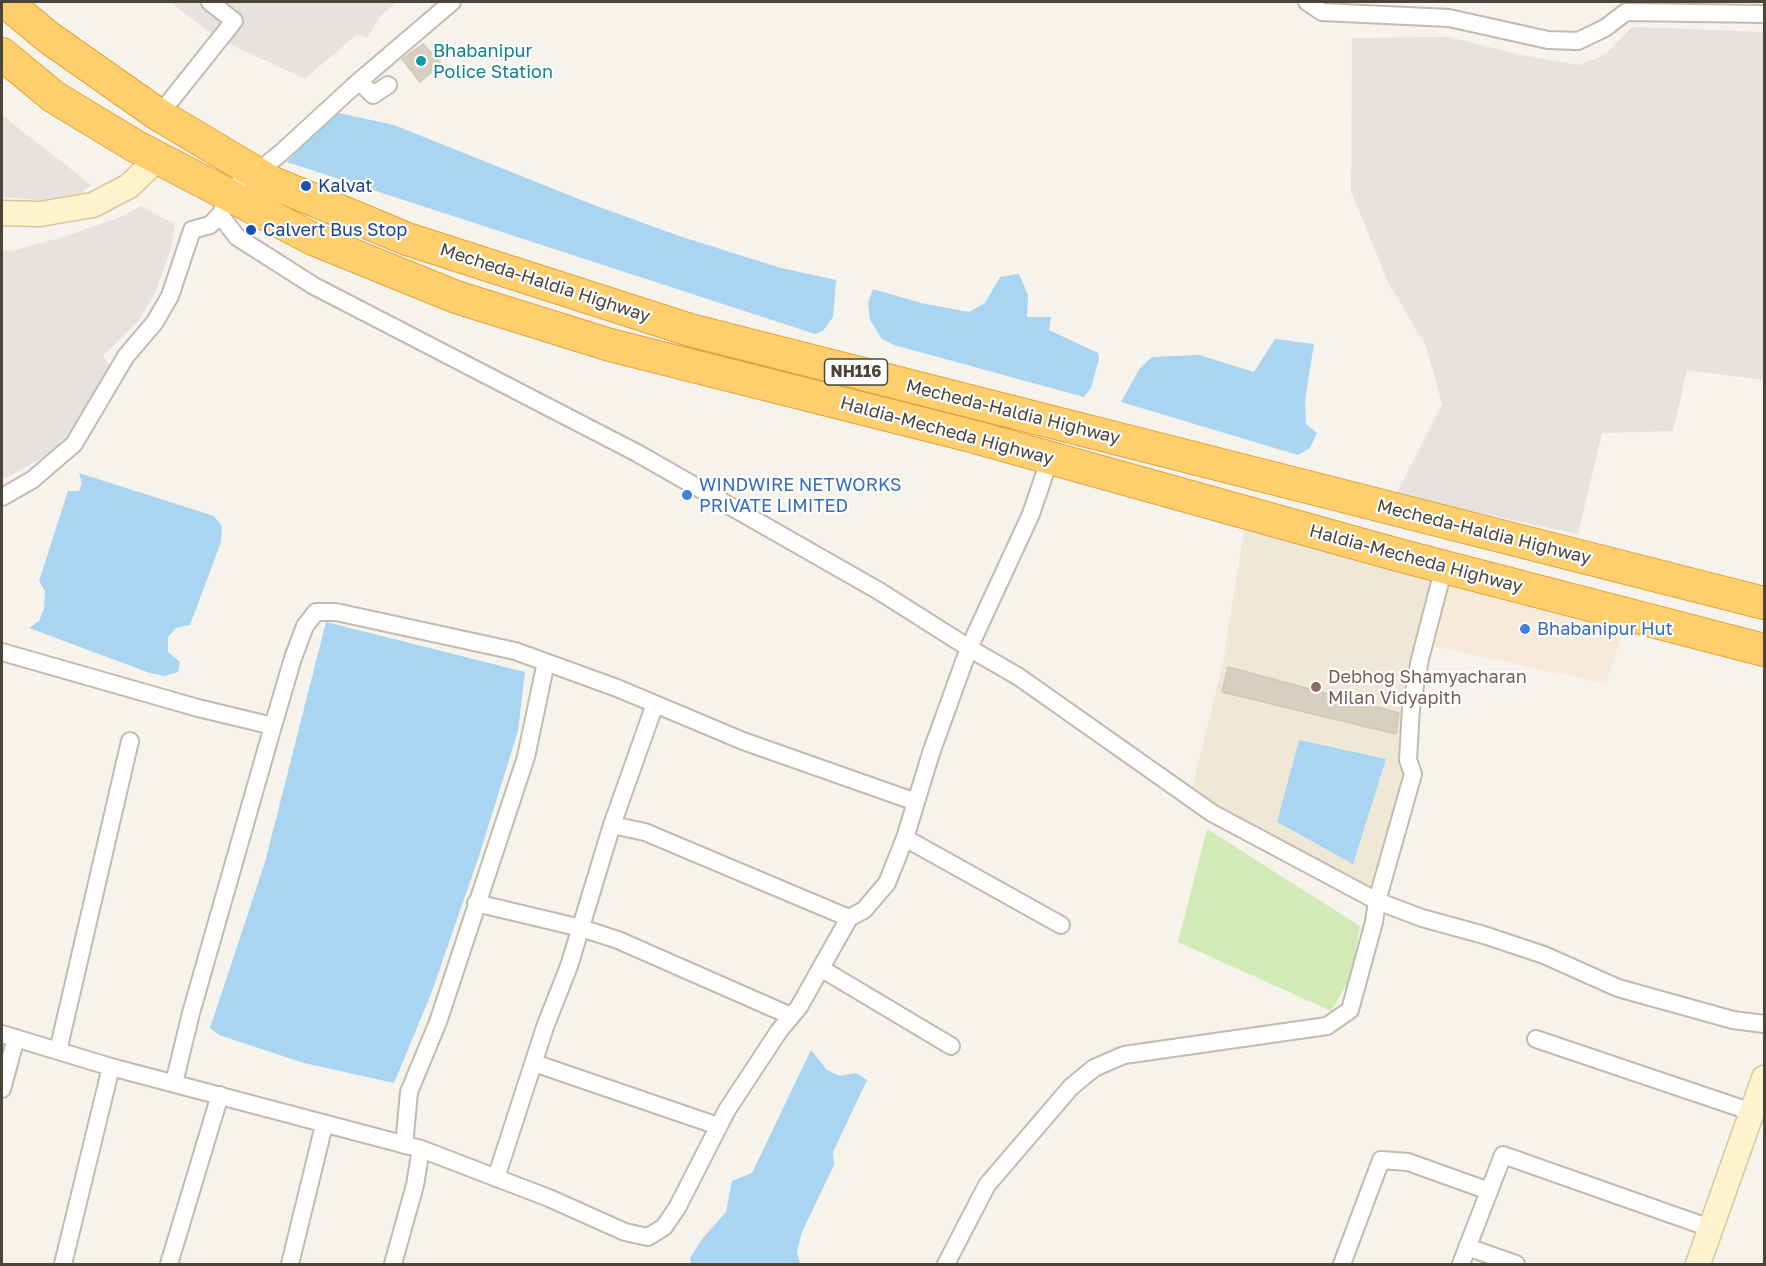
<!DOCTYPE html>
<style>
body{margin:0}
#map{position:relative;width:1766px;height:1266px;overflow:hidden;background:#f6f3ec;font-family:"Golos Text",sans-serif}
canvas{display:block}
.frame{position:absolute;inset:0;border:3px solid #4b4439;pointer-events:none}
</style>
<div id="map">
<canvas width="1766" height="1266"></canvas>
<div class="frame"></div>
</div>
<script>
const g = document.querySelector('canvas').getContext('2d');
g.lineJoin = 'round';
function paint(path, color) { g.fillStyle = color; g.fill(path, 'evenodd'); }
const poly = rows => new Path2D(rows.map(r => 'M' + r).join(''));
function trace(path, color, width, dash) { g.strokeStyle = color; g.lineWidth = width; g.lineCap = dash ? 'butt' : 'round'; g.setLineDash(dash || []); g.stroke(path); }
function drawText(font, color, halo, rows, align = 'center') {
  g.font = font + ' "Golos Text",sans-serif'; g.lineWidth = 4.5; g.setLineDash([]); g.textBaseline = 'middle'; g.strokeStyle = halo; g.fillStyle = color; for (const [text, x, y, turn = 0] of rows) {
    g.save(); g.translate(x, y); g.rotate((+turn || 0) * Math.PI / 180); g.textAlign = isNaN(turn) ? turn : align; if (halo) g.strokeText(text, 0, 0); g.fillText(text, 0, 0); g.restore();
  }
}
paint(poly([
 [1444,567,1628,615,1606,684,1424,644]
]), '#f7ead8');
paint(poly([
 [170,2,397,2,381,15,367,38,357,34,305,79,219,39],
 [1632,27,1764,32,1764,380,1687,370,1673,431,1602,433,1578,534,1396,495,1442,404,1426,346,1388,282,1351,191,1352,38,1449,37,1521,55,1579,65,1606,54],
 [2,115,91,185,78,196,52,201,2,197],
 [141,206,175,224,170,252,155,293,139,320,103,356,110,367,70,431,51,453,2,480,2,250,12,251,63,237,121,217]
]), '#e6e2dd');
paint(poly([
 [1247,513,1444,567,1377,901,1190,797,1222,667]
]), '#efe8d6');
paint(poly([
 [1207,829,1360,926,1351,977,1331,1011,1178,942]
]), '#d2eab5');
paint(poly([
 [334,112,394,125,586,202,679,236,781,268,836,280,833,317,823,331,815,334,287,162],
 [1019,274,1028,295,1027,317,1051,317,1049,330,1098,353,1099,359,1091,388,1084,397,894,345,882,339,870,320,868,303,873,289,921,303,969,312,985,303,1000,277],
 [1275,339,1314,344,1305,400,1306,424,1317,433,1310,448,1298,455,1121,402,1140,368,1152,357,1199,355,1254,372],
 [79,473,214,516,222,526,221,542,190,625,176,628,168,637,168,652,180,662,178,672,165,676,150,673,29,628,39,621,44,609,45,591,39,581,68,491,79,491,82,483],
 [326,622,525,672,518,731,479,856,431,994,394,1083,304,1063,219,1035,210,1028,265,862],
 [1299,740,1386,759,1353,864,1277,822],
 [811,1050,827,1070,840,1076,856,1073,867,1080,833,1152,834,1165,802,1232,797,1251,800,1264,691,1264,690,1258,702,1239,726,1212,732,1181,752,1173]
]), '#a9d4f2');
const building = poly([
 [423,44,442,64,420,82,402,59,423,44],
 [1228,667,1399,713,1396,734,1222,692,1228,667]
]);
paint(building, '#d8cfc1');
trace(building, '#d3c7b4', 1.5);
const street = poly([
 [1307,2,1322,12,1449,18,1548,40,1578,41,1605,28,1626,12,1764,14],
 [357,83,452,2],
 [159,115,234,21,210,2],
 [1050,458,1031,514,969,648,1019,677,1212,813,1377,901,1422,918,1484,935,1544,955,1618,988,1733,1020,1764,1024],
 [2,497,32,480,74,444,126,356,155,322,170,296,192,230,210,225,220,215],
 [2,652,198,708,273,726,293,658,305,626,316,612,336,612,515,651,617,688,743,741,916,802],
 [612,825,655,704],
 [905,838,1061,925],
 [476,903,581,928,618,940,791,1016],
 [822,969,951,1046],
 [2,1034,111,1067,421,1149,549,1198,625,1232,648,1237,664,1227,677,1208,727,1110,779,1031,799,1007,849,918,864,910,887,883,905,838,931,753,969,648,879,591,637,453,314,286,237,237,220,215,229,196,250,170,265,166,282,152,357,83,362,84,373,95,388,85],
 [1536,1039,1752,1112],
 [58,1051,130,741],
 [534,1063,718,1126],
 [174,1083,191,1013,273,726],
 [2,1089,16,1038],
 [404,1145,409,1092,438,1022,526,757,546,662],
 [496,1178,545,1027,569,966,612,825,645,832,849,918],
 [1467,1247,1516,1264],
 [63,1264,111,1067],
 [169,1264,220,1095],
 [290,1264,324,1125],
 [393,1264,415,1185,421,1149],
 [946,1264,987,1185,1071,1087,1094,1068,1124,1055,1327,1026,1350,1010,1374,922,1377,901,1413,774,1408,760,1411,708,1420,659,1444,567],
 [1342,1264,1381,1160,1408,1162,1489,1191],
 [1461,1264,1503,1155,1710,1228]
]);
const secondary = poly([
 [2,213,40,214,93,205,129,186,158,158],
 [1698,1264,1764,1078]
]);
const highway = poly([
 [6,2,48,37,159,115,273,183,407,239,690,330,1764,603],
 [2,54,54,97,135,146,313,239,456,297,610,345,975,437,1402,556,1764,650]
]);
trace(street, '#c2bbae', 20);
trace(secondary, '#d6c79b', 27);
trace(highway, '#e0a43c', 34);
trace(street, '#fff', 16);
trace(secondary, '#fff3cd', 24);
trace(highway, '#ffcf6e', 32);
for (const [x, y, r, color] of [
 [421,61,6,"#0f9aa8"],
 [306,186,6,"#1a4fb4"],
 [251,230,6,"#1a4fb4"],
 [687,495,6,"#3f7fe0"],
 [1525,629,6,"#3f7fe0"],
 [1316,687,6,"#8d6e63"]
]) { const dot = new Path2D(); dot.arc(x, y, r, 0, 2 * Math.PI); g.fillStyle = color; g.fill(dot); trace(dot, '#fff', 2); }
for (const [x, y, w] of [
 [856,372,63]
]) { const box = new Path2D(); box.roundRect(x - w / 2, y - 13, w, 26, 4.5); g.fillStyle = '#fff'; g.fill(box); trace(box, '#4b4439', 1.5); }
drawText('bold 16px', '#4b4439', null, [
 ["NH116",856,372]
]);
drawText('18px', '#0d838f', '#fff', [
 ["Bhabanipur",433,51],
 ["Police Station",433,72]
], 'left');
drawText('18px', '#164399', '#fff', [
 ["Kalvat",318,186],
 ["Calvert Bus Stop",263,230]
], 'left');
drawText('18px', '#4b4439', '#fff', [
 ["Mecheda-Haldia Highway",545,283,18],
 ["Mecheda-Haldia Highway",1013,412,14],
 ["Haldia-Mecheda Highway",947,431,15],
 ["Mecheda-Haldia Highway",1484,532,14],
 ["Haldia-Mecheda Highway",1416,559,15]
]);
drawText('18px', '#366cbe', '#fff', [
 ["WINDWIRE NETWORKS",699,485],
 ["PRIVATE LIMITED",699,506],
 ["Bhabanipur Hut",1537,629]
], 'left');
drawText('18px', '#785e54', '#fff', [
 ["Debhog Shamyacharan",1328,677],
 ["Milan Vidyapith",1328,698]
], 'left');
</script>
